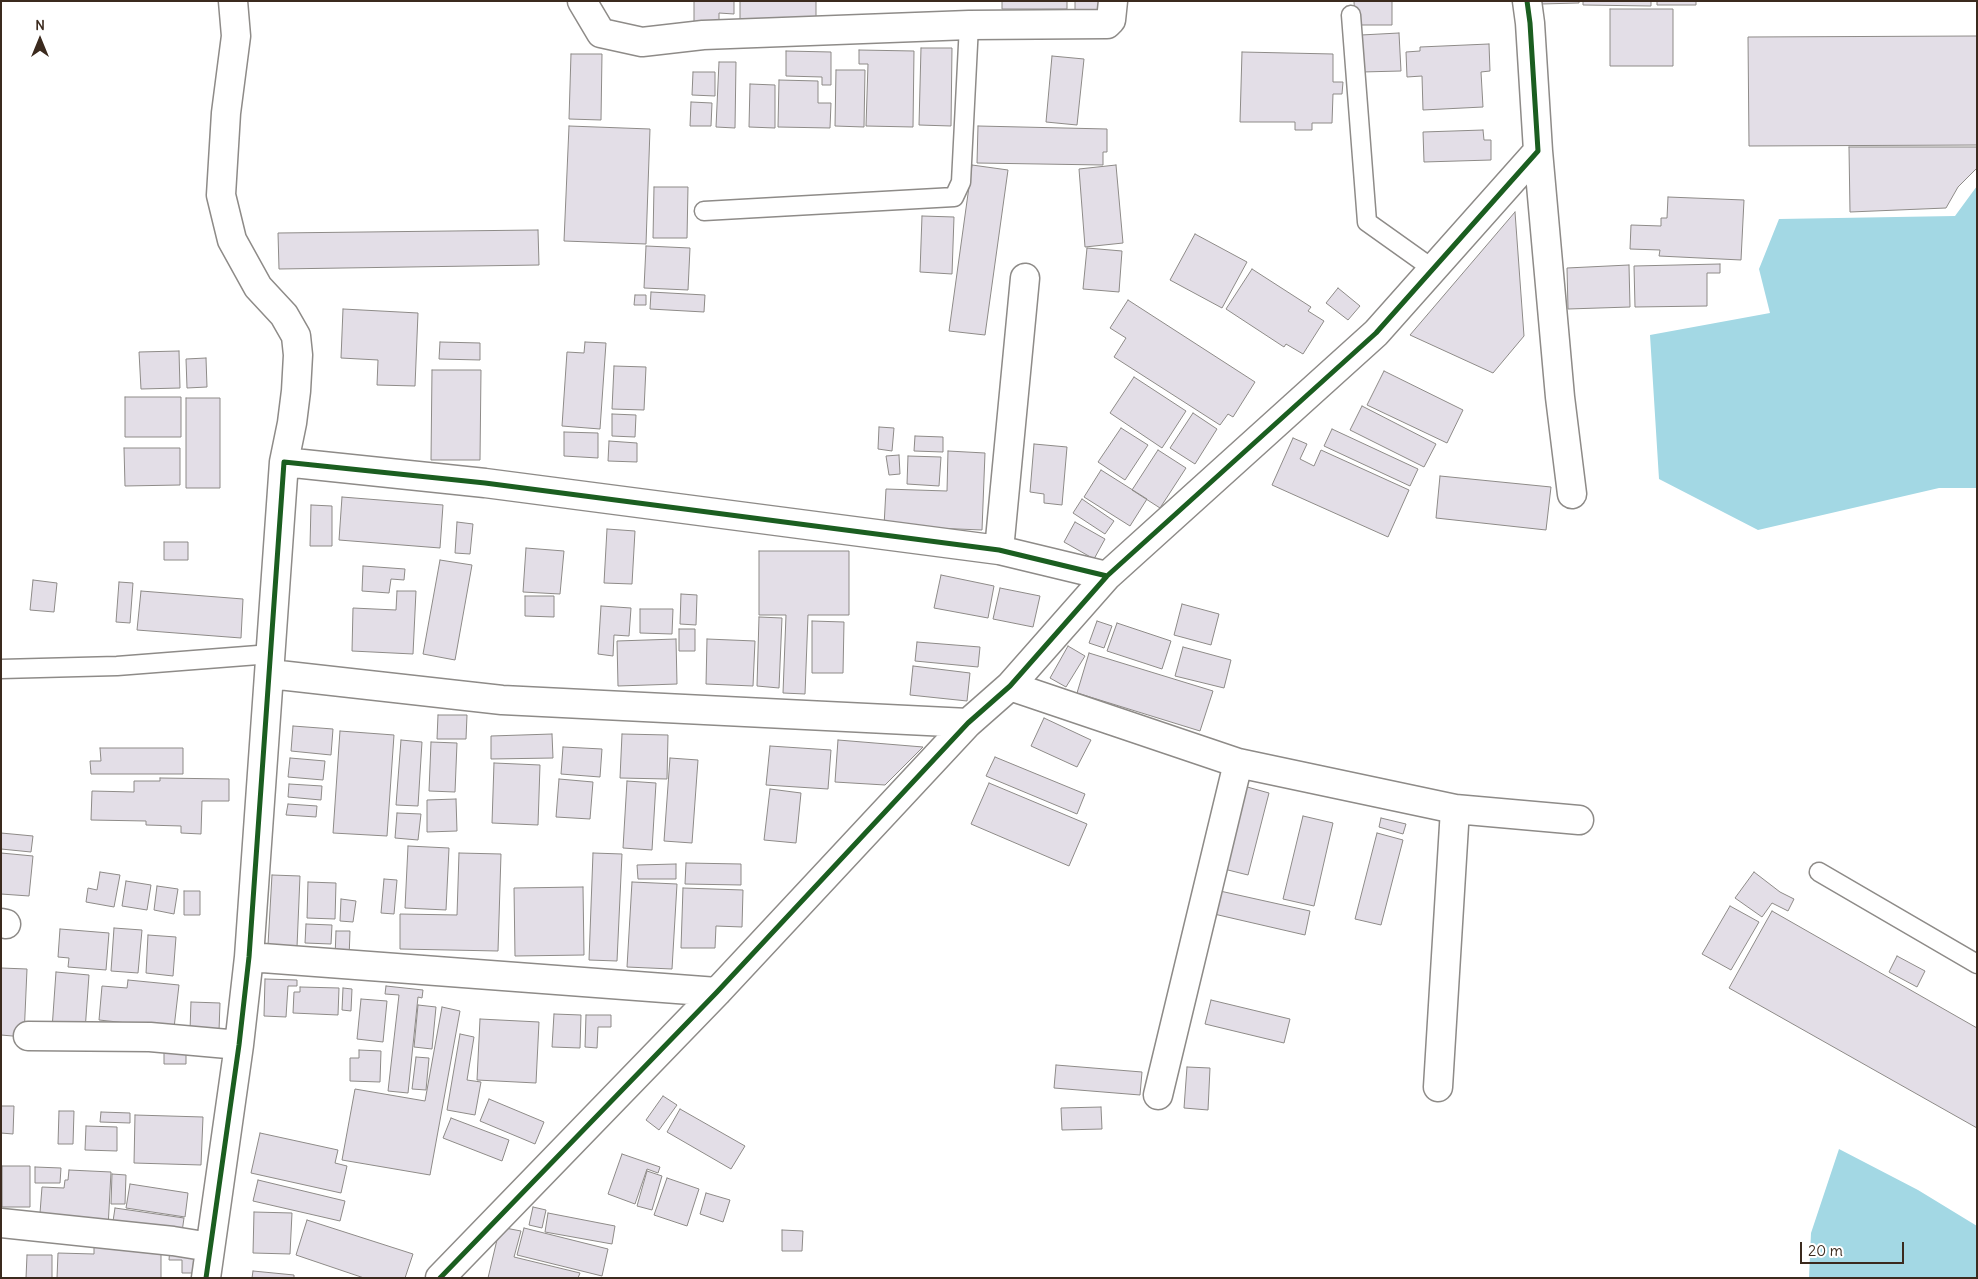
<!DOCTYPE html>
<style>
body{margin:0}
#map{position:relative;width:1978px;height:1279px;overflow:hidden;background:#fff;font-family:Delius,sans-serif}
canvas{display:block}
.frame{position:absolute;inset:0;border:2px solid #3b2a1e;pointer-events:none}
.north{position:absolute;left:15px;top:15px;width:50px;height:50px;-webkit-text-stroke:4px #fff;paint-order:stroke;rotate:0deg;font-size:14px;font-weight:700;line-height:20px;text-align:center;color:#3b2a1e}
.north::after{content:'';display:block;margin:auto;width:18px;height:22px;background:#3b2a1e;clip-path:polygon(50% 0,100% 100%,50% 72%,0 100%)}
.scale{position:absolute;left:1800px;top:1242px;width:104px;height:22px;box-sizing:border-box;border:2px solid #3b2a1e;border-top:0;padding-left:6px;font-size:15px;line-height:18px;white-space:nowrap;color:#3b2a1e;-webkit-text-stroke:4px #fff;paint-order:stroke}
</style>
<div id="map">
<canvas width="1978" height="1279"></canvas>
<div class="frame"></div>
<div class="north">N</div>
<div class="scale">20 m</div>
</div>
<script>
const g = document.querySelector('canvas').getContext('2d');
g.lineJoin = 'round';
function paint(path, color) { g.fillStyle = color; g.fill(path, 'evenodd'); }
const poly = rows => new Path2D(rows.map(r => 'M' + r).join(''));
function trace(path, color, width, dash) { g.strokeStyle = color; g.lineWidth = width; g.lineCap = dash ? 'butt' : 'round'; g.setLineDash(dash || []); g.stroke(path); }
paint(poly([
 [1977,186,1977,488,1939,488,1758,530,1659,479,1650,335,1770,313,1759,269,1779,219,1955,216],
 [1839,1149,1918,1190,1977,1226,1977,1278,1809,1278,1811,1233]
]), '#a3d8e4');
const building = poly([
 [694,1,734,1,734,14,719,13,719,22,694,22,694,1],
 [740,1,816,1,816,27,740,22,740,1],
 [1002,1,1067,1,1067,9,1002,9,1002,1],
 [1075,1,1100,1,1100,14,1075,13,1075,1],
 [1354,1,1392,1,1392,25,1355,25,1354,1],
 [1541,1,1579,1,1579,3,1541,4,1541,1],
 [1583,1,1651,1,1651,6,1583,5,1583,1],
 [1657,1,1696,1,1696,5,1657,5,1657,1],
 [1610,9,1673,9,1673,66,1610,66,1610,9],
 [1399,33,1401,71,1362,72,1361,35,1399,33],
 [1977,36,1977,145,1749,146,1748,37,1977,36],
 [1489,44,1490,71,1481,72,1483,107,1423,110,1422,76,1407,77,1406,52,1420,51,1420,47,1489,44],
 [921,48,952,48,951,126,919,125,921,48],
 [859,50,914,51,913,127,866,126,868,64,859,64,859,50],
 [786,51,831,52,831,85,822,85,822,77,786,76,786,51],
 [1242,52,1333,54,1333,82,1343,82,1342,94,1333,94,1332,123,1312,123,1312,130,1295,130,1295,122,1240,122,1242,52],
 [571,54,602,54,601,120,569,119,571,54],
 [1052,56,1084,59,1077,125,1046,122,1052,56],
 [719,62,736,62,735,128,716,127,719,62],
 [836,70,865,70,864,127,835,126,836,70],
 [693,72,715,72,715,96,692,95,693,72],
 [779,80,818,81,818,103,831,103,830,128,778,127,779,80],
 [750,84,775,85,775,128,749,127,750,84],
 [691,102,712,103,711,126,690,126,691,102],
 [569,126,650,129,646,244,564,241,569,126],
 [978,126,1107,129,1107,152,1103,152,1103,165,977,163,978,126],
 [1483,130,1484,140,1491,140,1491,160,1424,162,1423,132,1483,130],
 [1849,147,1977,147,1977,168,1958,187,1946,208,1850,212,1849,147],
 [972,165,1008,170,985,335,949,331,972,165],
 [1116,165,1123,243,1085,247,1079,169,1116,165],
 [654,187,688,187,687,238,653,238,654,187],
 [1668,197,1744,200,1741,260,1659,256,1660,250,1630,249,1631,225,1661,226,1661,218,1667,218,1668,197],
 [1515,212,1524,336,1493,373,1410,335,1515,212],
 [922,216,954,217,952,274,920,272,922,216],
 [538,230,539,265,279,269,278,233,538,230],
 [1195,234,1247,262,1222,308,1170,280,1195,234],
 [646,246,690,248,688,290,644,288,646,246],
 [1087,248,1122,251,1119,292,1083,289,1087,248],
 [1720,264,1720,273,1707,273,1707,306,1635,307,1634,266,1720,264],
 [1629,265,1630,307,1568,309,1567,268,1629,265],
 [1252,269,1311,307,1308,311,1324,321,1303,354,1286,344,1284,347,1226,309,1252,269],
 [1338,288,1360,306,1348,320,1326,303,1338,288],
 [651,292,705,295,704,312,650,309,651,292],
 [635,295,646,295,646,305,634,305,635,295],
 [1128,300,1255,382,1233,417,1228,414,1220,425,1114,357,1126,338,1110,328,1128,300],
 [343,309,418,313,415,386,377,385,378,360,341,358,343,309],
 [440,342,480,343,480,360,439,359,440,342],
 [585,342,606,343,600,429,562,426,567,352,584,353,585,342],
 [179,351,180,388,141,389,139,352,179,351],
 [206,358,207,387,187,388,186,359,206,358],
 [614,366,646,367,644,410,612,409,614,366],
 [432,370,481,370,480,460,431,460,432,370],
 [1384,371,1463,410,1447,443,1367,405,1384,371],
 [1134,377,1186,411,1162,448,1110,413,1134,377],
 [125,397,181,397,181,437,125,437,125,397],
 [186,398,220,398,220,488,186,488,186,398],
 [1362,406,1436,444,1424,467,1350,430,1362,406],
 [1193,413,1217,429,1195,464,1170,448,1193,413],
 [612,414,636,415,635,437,612,436,612,414],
 [879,427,894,428,892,451,878,449,879,427],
 [1121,428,1148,445,1125,480,1098,462,1121,428],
 [1332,429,1418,469,1410,486,1324,446,1332,429],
 [564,432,598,433,598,458,564,456,564,432],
 [915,436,943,437,943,452,914,451,915,436],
 [1293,438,1307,444,1300,459,1314,466,1321,450,1409,490,1388,537,1272,485,1293,438],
 [609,441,637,443,637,462,608,461,609,441],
 [1034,444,1067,447,1062,505,1044,503,1044,494,1030,492,1034,444],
 [124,448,180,448,180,485,125,486,124,448],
 [1158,450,1186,468,1160,508,1132,490,1158,450],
 [948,451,985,453,982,530,884,526,886,489,947,491,948,451],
 [899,455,900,474,889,475,886,456,899,455],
 [908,456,941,457,939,486,907,484,908,456],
 [1101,470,1147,499,1130,526,1084,497,1101,470],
 [1440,476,1551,487,1546,530,1436,518,1440,476],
 [342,497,443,505,440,548,339,540,342,497],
 [1082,499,1114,521,1105,534,1073,513,1082,499],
 [311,505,332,506,332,546,310,546,311,505],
 [457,522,473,524,470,554,455,553,457,522],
 [1075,522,1105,539,1094,559,1064,542,1075,522],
 [607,529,635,531,632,584,604,583,607,529],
 [164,542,188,542,188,560,164,560,164,542],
 [526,548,564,551,560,594,523,592,526,548],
 [759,551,849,551,849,615,808,615,805,694,783,693,786,615,759,615,759,551],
 [440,560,472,565,455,660,423,654,440,560],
 [363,566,405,569,404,580,391,579,389,593,362,591,363,566],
 [941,575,994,586,988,618,934,608,941,575],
 [33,580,57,583,54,612,30,610,33,580],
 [119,582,133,583,130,623,116,622,119,582],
 [1000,588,1040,596,1033,627,993,619,1000,588],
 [141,591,243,599,241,638,137,630,141,591],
 [397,591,416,591,413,654,352,651,353,608,396,610,397,591],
 [681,594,697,595,696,625,680,624,681,594],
 [525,596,554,596,554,617,525,616,525,596],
 [1182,604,1219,614,1211,645,1174,635,1182,604],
 [601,606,631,608,629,636,614,635,613,656,598,654,601,606],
 [640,609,673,609,672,634,640,633,640,609],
 [759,617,782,618,779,688,757,686,759,617],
 [812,621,844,622,843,673,812,673,812,621],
 [1097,621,1112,626,1104,648,1089,643,1097,621],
 [1117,623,1171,641,1162,669,1107,651,1117,623],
 [679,629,695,629,695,651,679,651,679,629],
 [676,639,677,684,618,686,617,641,676,639],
 [707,639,755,641,753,686,706,684,707,639],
 [917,642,980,647,978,667,915,661,917,642],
 [1068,646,1085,656,1066,687,1050,678,1068,646],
 [1183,647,1231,660,1224,688,1175,676,1183,647],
 [1089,653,1213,691,1200,731,1077,693,1089,653],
 [913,666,970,673,967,701,910,695,913,666],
 [438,715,467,715,466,739,437,739,438,715],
 [1044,718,1091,740,1077,767,1031,746,1044,718],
 [293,726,333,729,331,755,291,751,293,726],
 [340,731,394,735,387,836,333,833,340,731],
 [552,734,553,758,491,759,491,736,552,734],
 [622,734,668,735,667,779,620,778,622,734],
 [401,740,422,742,418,806,396,805,401,740],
 [838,740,923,747,885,785,835,782,838,740],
 [431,742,457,743,455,792,429,791,431,742],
 [770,746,831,750,828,789,766,785,770,746],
 [563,747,602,749,600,777,561,774,563,747],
 [100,748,183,748,183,774,91,774,90,761,101,761,100,748],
 [995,757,1085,794,1077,814,986,776,995,757],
 [290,758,325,761,323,780,288,777,290,758],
 [670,758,698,760,692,843,664,841,670,758],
 [494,763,540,765,538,825,492,823,494,763],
 [160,778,229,779,229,801,202,801,201,834,181,833,181,826,146,825,146,821,91,820,92,791,134,792,134,781,160,781,160,778],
 [559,779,593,782,590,819,556,817,559,779],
 [627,781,656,783,652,850,623,848,627,781],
 [989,783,1087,824,1069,866,971,824,989,783],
 [289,784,322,786,321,800,288,797,289,784],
 [1240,785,1269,793,1248,875,1220,868,1240,785],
 [770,789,801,793,796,843,764,840,770,789],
 [456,799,457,831,427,832,427,800,456,799],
 [288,804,317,806,316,817,286,815,288,804],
 [397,813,421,814,418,840,395,838,397,813],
 [1303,816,1333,823,1314,906,1283,899,1303,816],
 [1381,818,1406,824,1403,834,1379,827,1381,818],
 [1,833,33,836,31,852,1,849,1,833],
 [1377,833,1403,840,1381,925,1355,919,1377,833],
 [408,846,449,848,446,910,405,908,408,846],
 [1,853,33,856,29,896,1,894,1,853],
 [459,853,501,854,498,951,400,949,400,914,457,915,459,853],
 [593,853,622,854,617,961,589,960,593,853],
 [686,863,741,864,741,885,685,884,686,863],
 [676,864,676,879,638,879,637,865,676,864],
 [100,872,120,875,114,907,86,902,88,888,97,890,100,872],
 [1754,872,1780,892,1794,899,1788,911,1772,903,1762,917,1735,898,1754,872],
 [272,875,300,876,297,947,268,945,272,875],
 [384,879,397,880,394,914,381,913,384,879],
 [126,881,151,885,147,910,122,906,126,881],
 [308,882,336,883,335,919,307,918,308,882],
 [632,882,677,884,672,969,627,967,632,882],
 [157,886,178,889,174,914,154,910,157,886],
 [583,887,584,955,515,956,514,888,583,887],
 [683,888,743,890,742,927,716,926,715,948,681,948,683,888],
 [184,891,200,891,200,915,184,915,184,891],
 [1220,891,1310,911,1305,935,1214,914,1220,891],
 [341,899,356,901,353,922,340,921,341,899],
 [1730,906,1759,922,1731,970,1702,954,1730,906],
 [1772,911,1977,1028,1977,1128,1729,988,1772,911],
 [306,924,332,925,331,944,305,943,306,924],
 [114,928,142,930,138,973,111,971,114,928],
 [60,929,109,933,106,970,68,967,69,958,58,957,60,929],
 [336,931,350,931,349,959,335,958,336,931],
 [148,935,176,937,173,976,146,973,148,935],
 [1897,956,1925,971,1917,987,1889,972,1897,956],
 [1,968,27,969,24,1037,1,1035,1,968],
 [56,972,89,975,85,1031,52,1029,56,972],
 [265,979,297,980,297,986,288,986,286,1017,264,1016,265,979],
 [128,980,179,985,174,1028,99,1020,102,986,127,988,128,980],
 [386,986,423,990,422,998,418,997,408,1093,388,1091,399,995,385,994,386,986],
 [300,987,339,988,338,1015,293,1013,294,992,300,992,300,987],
 [343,988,352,989,351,1011,342,1010,343,988],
 [361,999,387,1001,383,1042,357,1039,361,999],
 [1211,1000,1290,1019,1284,1043,1205,1024,1211,1000],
 [191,1002,220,1003,219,1031,190,1030,191,1002],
 [418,1005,436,1007,432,1049,414,1047,418,1005],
 [442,1007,460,1011,430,1175,342,1160,355,1089,425,1101,442,1007],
 [554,1014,581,1015,580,1048,552,1047,554,1014],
 [586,1015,611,1015,611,1027,598,1027,597,1048,585,1047,586,1015],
 [480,1019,539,1022,536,1083,477,1080,480,1019],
 [460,1034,474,1037,467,1080,481,1082,475,1115,447,1110,460,1034],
 [164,1046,186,1046,186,1064,164,1064,164,1046],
 [359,1050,381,1051,380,1082,350,1081,350,1058,359,1058,359,1050],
 [416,1057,429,1058,426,1090,412,1089,416,1057],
 [1056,1065,1142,1072,1140,1095,1054,1088,1056,1065],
 [1187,1067,1210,1068,1208,1110,1184,1108,1187,1067],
 [663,1096,677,1105,659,1130,646,1120,663,1096],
 [489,1099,544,1122,535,1144,480,1121,489,1099],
 [1,1106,14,1106,13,1134,1,1133,1,1106],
 [1101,1107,1102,1129,1062,1130,1061,1108,1101,1107],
 [680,1109,745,1146,731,1169,667,1132,680,1109],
 [59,1111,74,1111,73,1144,58,1144,59,1111],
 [101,1112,130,1113,130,1123,100,1122,101,1112],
 [135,1115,203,1117,201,1165,134,1163,135,1115],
 [451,1118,509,1140,502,1161,443,1138,451,1118],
 [86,1126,117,1127,117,1151,85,1150,86,1126],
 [260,1133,338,1150,335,1163,347,1166,341,1193,251,1173,260,1133],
 [622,1154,660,1167,658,1173,647,1169,635,1204,608,1194,622,1154],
 [2,1166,30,1166,30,1207,2,1207,2,1166],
 [35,1167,61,1168,60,1183,35,1183,35,1167],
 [69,1170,111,1172,108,1228,55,1227,55,1214,40,1213,42,1187,64,1188,65,1180,68,1180,69,1170],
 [647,1171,662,1176,652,1210,637,1206,647,1171],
 [112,1174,126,1175,125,1204,111,1204,112,1174],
 [667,1178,699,1189,687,1226,654,1215,667,1178],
 [258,1180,345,1201,340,1221,253,1201,258,1180],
 [130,1184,188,1193,185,1217,126,1208,130,1184],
 [706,1193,730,1200,723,1222,700,1214,706,1193],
 [533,1207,546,1210,542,1228,529,1225,533,1207],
 [115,1208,184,1218,181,1239,112,1228,115,1208],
 [254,1212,292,1213,290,1254,253,1253,254,1212],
 [548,1213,615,1226,612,1244,545,1232,548,1213],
 [307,1220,413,1254,405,1278,364,1278,296,1255,307,1220],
 [500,1227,521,1231,514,1257,580,1273,578,1278,488,1278,500,1227],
 [524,1228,608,1249,602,1276,517,1255,524,1228],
 [782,1230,803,1231,802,1251,782,1251,782,1230],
 [94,1243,161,1245,161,1278,57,1278,58,1253,94,1254,94,1243],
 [170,1247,194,1248,193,1273,182,1273,182,1260,169,1260,170,1247],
 [27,1255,52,1255,52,1278,26,1278,27,1255],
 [253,1271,294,1275,294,1278,252,1278,253,1271]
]);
paint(building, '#e3dee7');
trace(building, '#8e8b88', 1);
const lane = poly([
 [1351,15,1367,222,1433,269],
 [704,211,954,197,961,182,969,25],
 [1,669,117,666,271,654],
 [1819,872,1977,964]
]);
const street = poly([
 [233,1,236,36,226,113,221,195,232,240,258,287,284,315,296,336,298,355,296,391,292,423,284,462],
 [582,1,601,33,642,42,703,35,969,25,1107,24,1111,20,1113,1],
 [1538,151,1560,397,1572,494],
 [999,550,1025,278],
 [270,674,502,700,968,723],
 [1010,686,1238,763,1455,809,1579,820],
 [1,923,6,924],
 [249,957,717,992],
 [28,1036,150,1037,239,1045],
 [1438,1087,1455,809],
 [1158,1095,1238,763],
 [1,1223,173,1241,210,1247],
 [206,1278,239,1045,249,957,284,462,485,483,999,550,1107,576],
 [440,1278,717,992,968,723,1010,686,1107,576,1376,333,1538,151,1530,23,1527,1]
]);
trace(lane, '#8e8b88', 21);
trace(street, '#8e8b88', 31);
trace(lane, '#fff', 18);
trace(street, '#fff', 28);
trace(poly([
 [206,1278,239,1045,249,957,284,462,485,483,999,550,1107,576],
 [440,1278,717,992,968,723,1010,686,1107,576,1376,333,1538,151,1530,23,1527,1]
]), '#1b5e20', 5);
</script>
